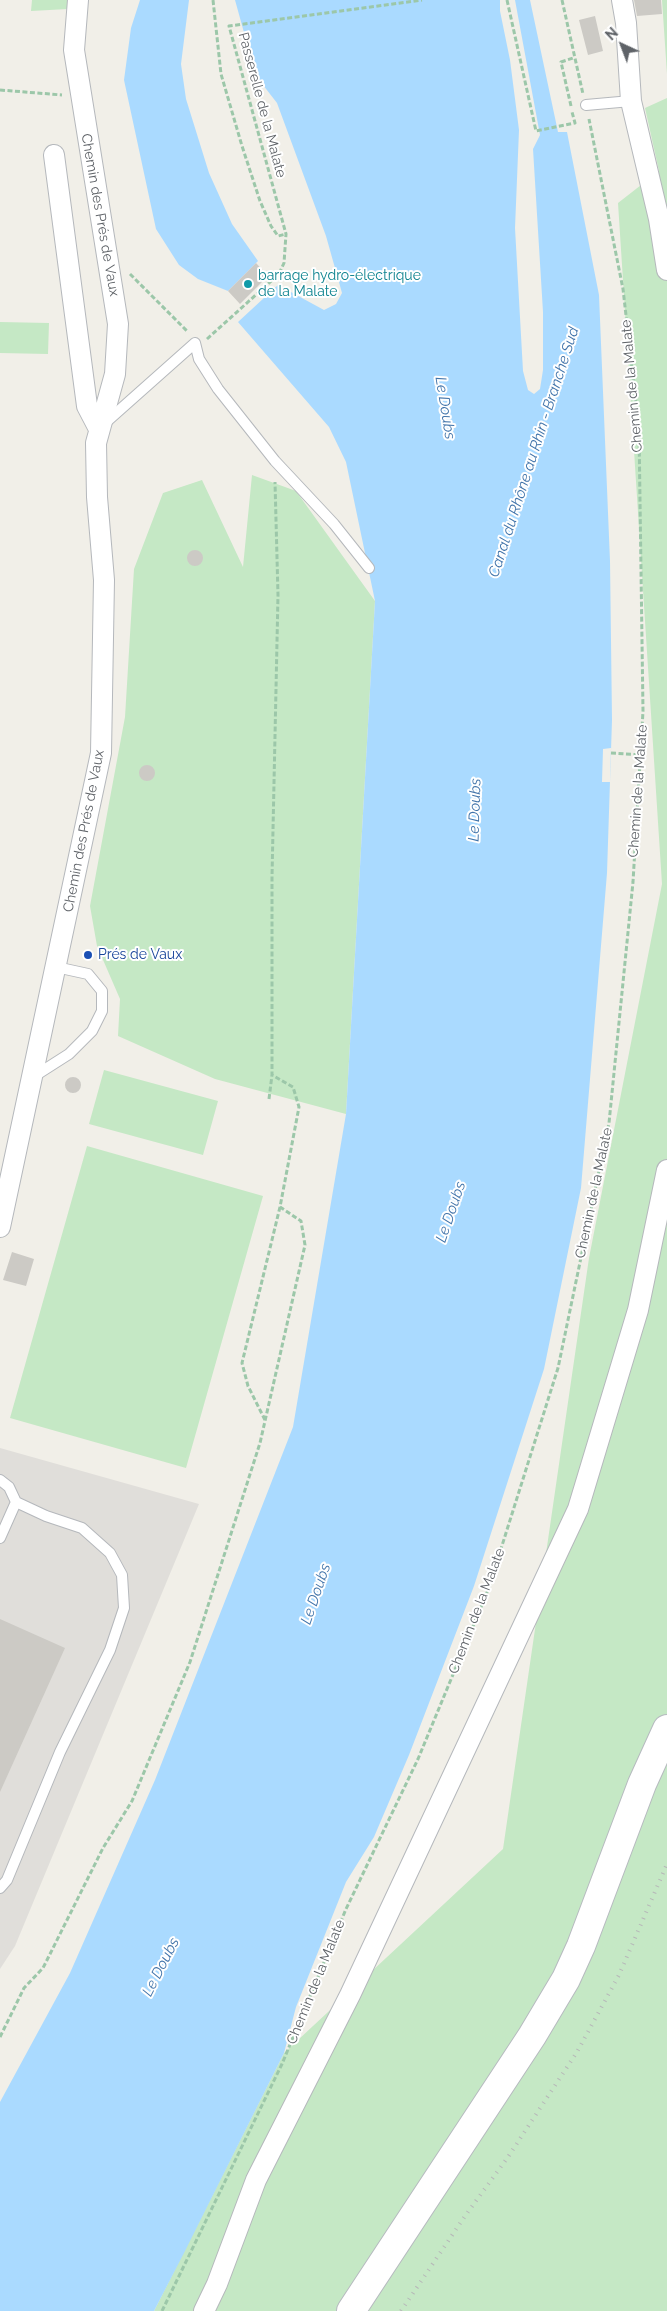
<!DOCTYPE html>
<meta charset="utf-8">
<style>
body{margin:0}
#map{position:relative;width:667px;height:2311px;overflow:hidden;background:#f1efe8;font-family:Raleway,sans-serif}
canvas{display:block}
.north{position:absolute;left:597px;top:20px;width:50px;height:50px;-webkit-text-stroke:4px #fff;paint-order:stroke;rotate:317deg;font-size:14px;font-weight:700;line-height:20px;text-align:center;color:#5f6368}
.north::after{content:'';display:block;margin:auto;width:18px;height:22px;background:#5f6368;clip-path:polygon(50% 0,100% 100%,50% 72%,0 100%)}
</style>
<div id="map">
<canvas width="667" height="2311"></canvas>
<div class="north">N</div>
</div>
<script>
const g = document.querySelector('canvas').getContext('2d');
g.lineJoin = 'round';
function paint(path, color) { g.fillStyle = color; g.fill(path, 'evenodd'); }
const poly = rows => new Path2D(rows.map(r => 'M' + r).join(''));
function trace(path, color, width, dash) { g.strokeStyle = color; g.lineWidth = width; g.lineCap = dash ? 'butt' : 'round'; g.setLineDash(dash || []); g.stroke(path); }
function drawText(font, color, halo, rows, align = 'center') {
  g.font = font + ' Raleway,sans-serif'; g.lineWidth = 4; g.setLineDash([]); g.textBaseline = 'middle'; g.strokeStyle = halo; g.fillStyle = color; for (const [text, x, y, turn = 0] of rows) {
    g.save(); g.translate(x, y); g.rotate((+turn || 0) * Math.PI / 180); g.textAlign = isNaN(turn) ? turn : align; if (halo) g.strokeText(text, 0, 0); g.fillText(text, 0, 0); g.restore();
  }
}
paint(poly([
 [0,1448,199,1504,15,1946,0,1969]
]), '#e0deda');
paint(poly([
 [32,0,70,0,68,9,31,11],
 [662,0,667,0,667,74],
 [667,98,667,2311,154,2311,284,2053,503,1849,589,1258,662,884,618,203,659,171,645,108],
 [0,322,49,323,48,354,0,353],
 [252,475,296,491,375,601,346,1114,215,1079,118,1036,120,999,97,946,90,906,125,717,134,569,163,493,202,480,243,567],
 [104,1070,218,1101,203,1155,89,1124],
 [87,1146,263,1196,186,1468,10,1418]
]), '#c5e8c5');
paint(poly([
 [140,0,189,0,181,64,186,99,209,173,232,224,258,261,228,291,198,279,179,265,156,229,124,80,131,28],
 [235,0,500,0,500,11,510,60,519,130,515,228,523,371,528,390,534,394,540,389,543,370,543,312,533,149,540,135,515,0,530,0,558,132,567,132,599,295,610,561,612,720,607,873,581,1188,544,1369,474,1586,409,1755,374,1837,346,1882,296,2007,284,2053,185,2251,154,2311,0,2311,0,2102,70,1973,155,1780,293,1427,346,1114,375,601,346,462,329,427,238,322,278,285,324,310,336,304,342,293,326,236,277,103,256,76]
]), '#aadaff');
paint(poly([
 [611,748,610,782,602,782,603,749]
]), '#f1efe8');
paint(poly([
 [634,0,661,0,662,14,637,16],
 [595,16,603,51,588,55,579,20],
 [256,263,268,276,240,304,228,291],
 '187 558a8 8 0 1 1 16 0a8 8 0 1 1-16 0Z',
 '139 773a8 8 0 1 1 16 0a8 8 0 1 1-16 0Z',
 '65 1085a8 8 0 1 1 16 0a8 8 0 1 1-16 0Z',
 [12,1252,34,1259,26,1286,3,1280],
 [0,1619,65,1648,0,1792]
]), '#cccac5');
const service = poly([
 [586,105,631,101],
 [105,423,195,343,199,359,218,389,275,461,334,524,369,568],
 [33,1077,69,1054,92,1031,102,1011,102,991,88,974,56,967],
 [0,1480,9,1487,16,1502,0,1538],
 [0,1888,7,1880,60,1752,110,1650,124,1608,122,1575,110,1553,82,1528,46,1516,16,1502]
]);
const minor = poly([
 [622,0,626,23,631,101,659,219,667,270],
 [54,155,87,406,99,429],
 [0,1227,101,753,104,580,97,497,96,443,115,374,118,324,74,50,78,0],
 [204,2311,217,2284,256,2180,350,1995,578,1509,638,1310,667,1170]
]);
const secondary = poly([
 [351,2311,532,2036,566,1979,581,1946,642,1784,667,1729]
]);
trace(service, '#b5b8bc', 12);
trace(minor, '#b5b8bc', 22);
trace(secondary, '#b6babf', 30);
trace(poly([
 [213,0,221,74,242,146,260,201,271,226,278,236,286,234],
 [507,0,536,131,575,123,572,112],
 [562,0,583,94],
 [0,90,62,95],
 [571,106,561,62,573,58],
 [130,274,187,331],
 [207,339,279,274,284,263,286,234,229,26,422,0],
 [611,753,641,755],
 [269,1099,272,1075],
 [265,1420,248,1386,242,1363,280,1207],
 [0,2037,24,1988,43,1968,103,1848,132,1801,190,1662,260,1443,305,1245,301,1221,280,1207,299,1107,293,1087,272,1075,272,877,278,595,275,482],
 [162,2311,282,2064,346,1909,418,1759,488,1590,558,1368,609,1123,633,882,643,711,639,430,623,289,589,119]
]), '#9cc7a9', 3, [5, 2.5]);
trace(service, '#fff', 10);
trace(minor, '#fff', 20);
trace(secondary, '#fff', 28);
trace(poly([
 [401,2311,465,2216,508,2157,577,2052,619,1975,667,1864]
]), '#b6b7b8', 4, [1, 6]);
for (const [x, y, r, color] of [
 [248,284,5,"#0f9aa8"],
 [88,955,5,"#1a4fb4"]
]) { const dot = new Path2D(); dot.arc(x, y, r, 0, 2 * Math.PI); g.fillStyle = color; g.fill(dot); trace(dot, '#fff', 2); }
drawText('14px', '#5f6368', '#fff', [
 ["Passerelle de la Malate",262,105,75],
 ["Chemin des Prés de Vaux",100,215,80],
 ["Chemin de la Malate",632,386,-95],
 ["Chemin de la Malate",638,791,-86],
 ["Chemin des Prés de Vaux",84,831,-79],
 ["Chemin de la Malate",594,1193,-78],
 ["Chemin de la Malate",477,1611,-69],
 ["Chemin de la Malate",316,1982,-68]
]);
drawText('14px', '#0d838f', '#fff', [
 ["barrage hydro-électrique",258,276],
 ["de la Malate",258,292]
], 'left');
drawText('14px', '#164399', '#fff', [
 ["Prés de Vaux",98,955]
], 'left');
drawText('italic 15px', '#4174aa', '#fff', [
 ["Le Doubs",445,408,81],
 ["Canal du Rhône au Rhin - Branche Sud",534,452,-72],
 ["Le Doubs",475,810,-88],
 ["Le Doubs",451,1212,-71],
 ["Le Doubs",316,1594,-71],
 ["Le Doubs",161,1967,-63]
]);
</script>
